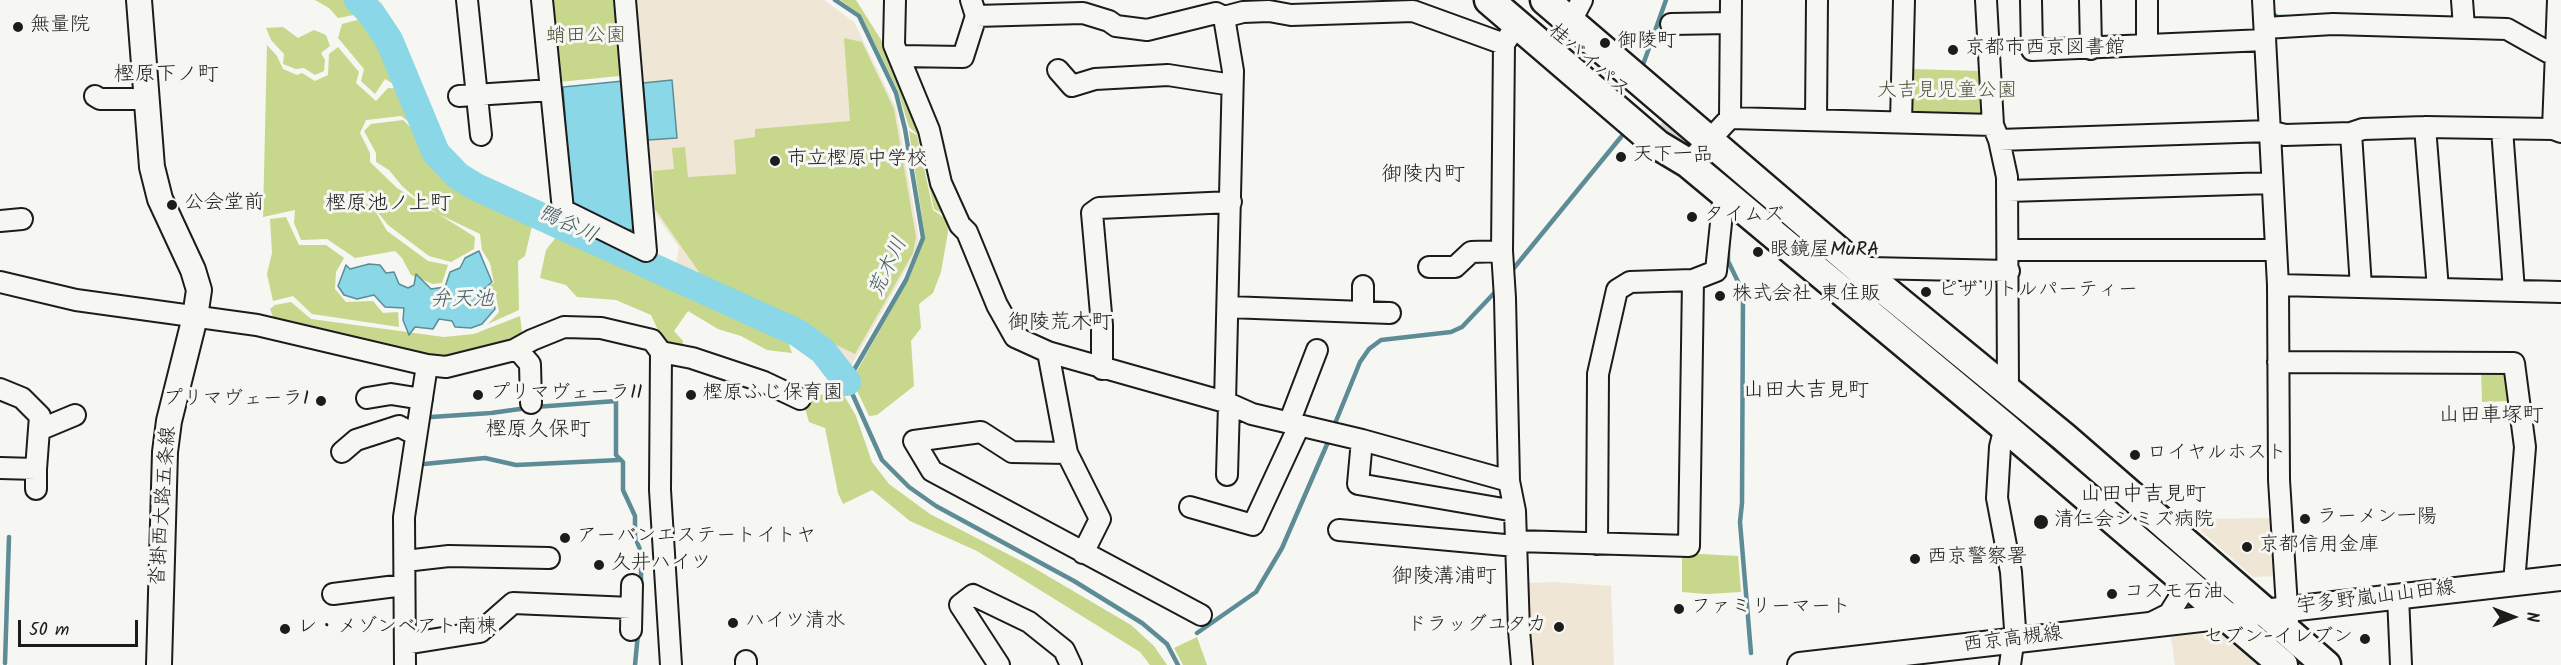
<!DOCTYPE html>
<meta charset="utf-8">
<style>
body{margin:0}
#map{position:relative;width:2561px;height:665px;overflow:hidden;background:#f6f6f2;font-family:Kalam,sans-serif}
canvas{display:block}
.north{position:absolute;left:2483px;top:587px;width:60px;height:60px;-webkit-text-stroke:4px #f6f6f2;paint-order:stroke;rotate:90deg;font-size:16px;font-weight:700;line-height:24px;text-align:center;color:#1c1c1c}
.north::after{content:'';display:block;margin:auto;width:21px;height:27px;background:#1c1c1c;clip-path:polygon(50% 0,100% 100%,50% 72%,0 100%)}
.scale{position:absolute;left:18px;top:620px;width:120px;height:27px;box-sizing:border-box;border:3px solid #1c1c1c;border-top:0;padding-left:8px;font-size:18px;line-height:21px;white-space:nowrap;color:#1c1c1c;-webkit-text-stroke:4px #f6f6f2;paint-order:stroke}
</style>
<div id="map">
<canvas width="2561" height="665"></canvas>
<div class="north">N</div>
<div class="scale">50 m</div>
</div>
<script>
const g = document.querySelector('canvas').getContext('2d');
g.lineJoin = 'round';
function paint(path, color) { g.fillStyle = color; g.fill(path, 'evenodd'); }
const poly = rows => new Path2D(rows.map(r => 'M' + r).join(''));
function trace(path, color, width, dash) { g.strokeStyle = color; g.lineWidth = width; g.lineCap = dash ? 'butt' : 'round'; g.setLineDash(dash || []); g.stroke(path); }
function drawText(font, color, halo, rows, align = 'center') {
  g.font = font + ' Kalam,"Klee One",sans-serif'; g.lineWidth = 6; g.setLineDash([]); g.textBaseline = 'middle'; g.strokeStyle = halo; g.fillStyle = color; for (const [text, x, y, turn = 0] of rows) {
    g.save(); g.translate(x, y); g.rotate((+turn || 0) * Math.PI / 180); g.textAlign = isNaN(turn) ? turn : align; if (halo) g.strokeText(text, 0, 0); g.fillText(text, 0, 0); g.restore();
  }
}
paint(poly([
 [629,0,824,0,854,22,896,108,919,238,916,252,847,373,821,342,675,268,679,247,655,214,649,214],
 [2272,518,2277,576,2253,577,2188,519],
 [1555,582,1611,586,1614,665,1525,665,1522,583],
 [2222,633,2259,665,2175,665,2171,636]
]), '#f0e6d6');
paint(poly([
 [315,0,352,0,359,7,359,14,338,18,329,8],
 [551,0,614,0,620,76,558,82],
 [840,0,856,0,895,62,915,106,945,215,934,209,918,135,909,127,898,91,861,15],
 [361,19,382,41,402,78,395,85,385,79,375,94,361,81,364,69,338,38,342,24],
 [283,27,298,38,314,30,326,35,330,46,321,53,325,60,324,71,315,75,304,68,296,69,283,64,284,54,271,40,266,28],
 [844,38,862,42,894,109,916,237,913,253,855,354,706,282,655,209,653,171,674,169,672,148,685,147,688,177,736,174,734,140,755,137,755,129,850,121],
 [267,45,277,56,283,69,297,75,302,73,315,81,328,75,329,54,338,47,359,72,356,83,376,101,388,88,403,89,424,133,401,116,366,120,360,133,370,153,370,162,397,188,475,237,474,249,451,262,429,256,388,225,363,194,345,195,324,202,359,198,374,209,387,231,428,261,448,265,442,283,433,284,411,275,402,258,395,251,355,258,327,239,301,240,294,223,295,210,263,217],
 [1911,69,1982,71,1983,112,1977,117,1918,117,1911,109],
 [403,120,424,140,427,153,439,172,476,200,509,215,522,218,532,226,525,256,518,261,519,310,488,324,499,312,496,296,485,294,486,287,494,283,490,263,482,250,480,234,430,210,402,186,389,170,376,162,376,153,364,131,371,124],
 [909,131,917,135,933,210,947,220,948,232,941,272,933,293,919,304,921,328,911,341,914,386,877,415,869,416,852,380,910,276,925,237],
 [286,217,299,245,326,245,344,258,336,272,335,289,346,302,373,301,383,313,398,312,399,327,312,314,293,296,273,301,267,274,272,253,270,219],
 [560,232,786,336,792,353,767,350,741,336,718,329,688,311,674,331,683,341,683,351,664,343,651,315,616,300,577,297,566,285,540,278,546,250],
 [291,302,311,319,444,337,474,334,520,316,523,340,447,362,275,322,270,309,275,305],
 [2502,370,2511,379,2513,401,2482,402,2481,371],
 [838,385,856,416,872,462,889,484,930,514,1029,565,1131,625,1154,646,1167,665,1150,665,1140,652,977,551,910,521,872,490,843,504,838,493,825,428,809,422,804,405],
 [1682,553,1738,556,1741,592,1707,594,1682,592],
 [1197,637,1207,665,1183,665,1174,648]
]), '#c7d78b');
const water = poly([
 [672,80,677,138,648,140,643,83,672,80],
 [623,81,634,229,628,230,574,206,571,199,563,87,623,81],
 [479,251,492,282,482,291,484,297,493,298,495,309,482,324,471,328,455,327,452,321,439,319,433,329,415,327,409,335,403,320,404,308,385,307,374,295,357,299,344,295,338,286,346,265,350,269,369,264,380,265,386,273,394,272,399,284,408,288,414,285,416,274,431,289,445,287,450,272,460,268,465,258,479,251]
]);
paint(water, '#89d7e7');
trace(water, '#5d8c96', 1.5);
trace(poly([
 [835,0,859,16,896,93,905,129,923,238,906,280,847,382,882,460,909,487,936,506,1074,581,1142,623,1167,644,1178,665],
 [2270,11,2277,17,2286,17],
 [1644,62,1666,0],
 [1728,244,1728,261,1743,292,1742,503,1740,522,1751,653],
 [1509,274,1621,137],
 [535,407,616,401,616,455,623,462,623,490,635,516,635,537,641,552,641,587],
 [431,417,491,413,527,408],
 [1334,426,1360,362,1369,349,1381,340,1451,332,1462,327,1498,289],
 [424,464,485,458,516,465,619,460],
 [1197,633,1256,592,1282,548,1328,442],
 [5,663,9,537],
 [635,665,641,601]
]), '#5d8c96', 4.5);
trace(poly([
 [358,0,371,13,389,40,436,153,458,176,476,187,798,333,823,351,847,382]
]), '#89d7e7', 28);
trace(poly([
 [1661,124,1716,170],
 [2196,572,2264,629]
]), '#d5d5d2', 28, [28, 14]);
const minor = poly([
 [467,0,481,135],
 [542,0,563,210,646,251,625,0],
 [895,0,894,45,929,130,941,183,960,225,967,232,997,305,1015,337,1048,352,1225,402,1252,414,1362,440,1509,481],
 [1986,0,1993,125,1999,140,2007,177,2008,390],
 [2031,0,2032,50,2265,40],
 [2090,0,2091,49],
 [2147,0,2147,45],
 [2263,0,2278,285,2279,480,2288,623],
 [2462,0,2464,27],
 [976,16,1083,13,1109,21,1116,26,1147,30,1216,13,1224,17,1243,12,1269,11,1291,15,1413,11,1504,44],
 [1224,17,1233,71,1225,402],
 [1570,23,1582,0],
 [1517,24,1504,44,1502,251,1505,298,1509,481,1515,511,1519,630,1522,665],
 [1671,24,1730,23],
 [2265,28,2333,24,2507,29,2548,52,2557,53],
 [900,56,963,57,976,16,971,0],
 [1058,70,1072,86,1095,79,1168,75,1232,85],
 [95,96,100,99,147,99],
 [459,96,551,90],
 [1730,118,1993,125],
 [1816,120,1817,0],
 [1901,122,1904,0],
 [2425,127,2438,289],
 [2502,129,2514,291],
 [2553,129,2558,0],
 [2351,133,2361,287],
 [1999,140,2269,131,2285,135,2351,133,2363,129,2425,127,2553,129,2561,132],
 [1688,163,1730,118,1731,0],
 [2008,191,2272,183],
 [0,221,22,219],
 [2008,250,2276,250],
 [1429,267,1455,267,1471,252,1502,251],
 [1860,277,1869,268,2009,271],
 [0,282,76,300,257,325,427,365,446,367,514,350,532,340,564,327,601,328,652,340,661,352,692,358,764,382,800,399],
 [2278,285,2561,292],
 [1228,307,1390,313],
 [1363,312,1363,286],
 [517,349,530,364,531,403],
 [661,352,660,490,671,665],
 [1048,352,1067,453,1100,519,1083,553],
 [2278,362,2514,363,2525,447,2514,583],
 [1102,369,1102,325,1092,213,1099,208,1231,202],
 [0,389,22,398,40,416,36,469,0,468],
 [367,398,391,394,422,399],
 [1289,423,1317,350],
 [2005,427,2000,447,1997,498,2011,572,2015,629,2010,665],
 [39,430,75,415],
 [1362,440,1358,484,1515,511],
 [342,452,356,440,399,426,416,435],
 [1067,453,1012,452,981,432,914,441,932,471,1201,615],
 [1227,475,1229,404],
 [36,489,36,469],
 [1190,507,1253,525,1299,426],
 [1339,530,1516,546],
 [1516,541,1689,546,1693,280],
 [1597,544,1598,374,1617,290,1630,282,1693,280,1716,271,1724,194],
 [405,561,449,556,549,558],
 [333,594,404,585],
 [2398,596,2401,665],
 [2151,623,2169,614,2179,598,2179,575],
 [631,630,632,585],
 [405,644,480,632,513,603,631,608],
 [746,661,746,665],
 [405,665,404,517,427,365],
 [999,665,960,605,973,595,1029,622,1064,650,1071,665]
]);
const major = poly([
 [139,0,152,167,160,199,193,270,199,290,195,317,169,421,165,452,159,665],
 [1800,665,2561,578]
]);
const highway = poly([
 [1489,0,1658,145,1688,163,2005,427,2283,665],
 [1545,0,1864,273,2064,437,2326,665]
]);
trace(minor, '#1c1c1c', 24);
trace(major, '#1c1c1c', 28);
trace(highway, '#1c1c1c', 33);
trace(minor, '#f6f6f2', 20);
trace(major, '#f6f6f2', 24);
trace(highway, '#f6f6f2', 28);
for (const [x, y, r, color] of [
 [18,27,6,"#1c1c1c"],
 [1605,43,6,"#1c1c1c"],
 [1953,50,6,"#1c1c1c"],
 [1621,157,6,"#1c1c1c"],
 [775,161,6,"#1c1c1c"],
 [172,205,6,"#1c1c1c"],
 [1692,217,6,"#1c1c1c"],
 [1758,252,6,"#1c1c1c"],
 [1926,292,6,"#1c1c1c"],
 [1720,296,6,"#1c1c1c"],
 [478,395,6,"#1c1c1c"],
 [691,395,6,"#1c1c1c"],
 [321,401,6,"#1c1c1c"],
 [2135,455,6,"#1c1c1c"],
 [2305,519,6,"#1c1c1c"],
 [2041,522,8,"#1c1c1c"],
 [565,538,6,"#1c1c1c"],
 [2247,547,6,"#1c1c1c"],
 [1915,559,6,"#1c1c1c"],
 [599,565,6,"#1c1c1c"],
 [2112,594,6,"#1c1c1c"],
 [1679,609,6,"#1c1c1c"],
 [733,623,6,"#1c1c1c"],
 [1559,627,6,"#1c1c1c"],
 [285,629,6,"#1c1c1c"],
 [2365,639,6,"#1c1c1c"]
]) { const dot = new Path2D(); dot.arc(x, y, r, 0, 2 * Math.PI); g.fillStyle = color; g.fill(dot); trace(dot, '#f6f6f2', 2); }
drawText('20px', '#1c1c1c', '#f6f6f2', [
 ["無量院",30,27],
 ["御陵町",1617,43],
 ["京都市西京図書館",1965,50],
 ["天下一品",1633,157],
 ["市立樫原中学校",787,161],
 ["公会堂前",184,205],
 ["タイムズ",1704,217],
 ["眼鏡屋MuRA",1770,252],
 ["ピザリトルパーティー",1938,292],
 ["株式会社 東住販",1732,296],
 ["プリマヴェーラII",490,395],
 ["樫原ふじ保育園",703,395],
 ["プリマヴェーラI",309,401,"right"],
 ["ロイヤルホスト",2147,455],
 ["ラーメン一陽",2317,519],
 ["清仁会シミズ病院",2054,522],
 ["アーバンエステートイトヤ",577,538],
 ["京都信用金庫",2259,547],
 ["西京警察署",1927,559],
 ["久井ハイツ",611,565],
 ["コスモ石油",2124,594],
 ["ファミリーマート",1691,609],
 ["ハイツ清水",745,623],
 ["ドラッグユタカ",1547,627,"right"],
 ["レ・メゾンベアト南棟",297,629],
 ["セブン-イレブン",2353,639,"right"]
], 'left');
drawText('20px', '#4f543d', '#f6f6f2', [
 ["蛸田公園",586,38],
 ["大吉見児童公園",1947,93]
]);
drawText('20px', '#1c1c1c', '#f6f6f2', [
 ["桂バイパス",1588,62,41],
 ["沓掛西大路五条線",165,506,-86],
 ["宇多野嵐山山田線",2376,599,-7],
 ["西京高槻線",2013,641,-7]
]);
drawText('21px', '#1c1c1c', '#f6f6f2', [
 ["樫原下ノ町",166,76],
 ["御陵内町",1423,176],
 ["樫原池ノ上町",388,205],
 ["御陵荒木町",1060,324],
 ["山田大吉見町",1806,392],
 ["山田車塚町",2491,417],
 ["樫原久保町",538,431],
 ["山田中吉見町",2143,496],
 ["御陵溝浦町",1444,578]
]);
drawText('italic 21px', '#425d63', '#f6f6f2', [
 ["鴨谷川",567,226,25],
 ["荒木川",890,268,-65],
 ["弁天池",462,301]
]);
</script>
